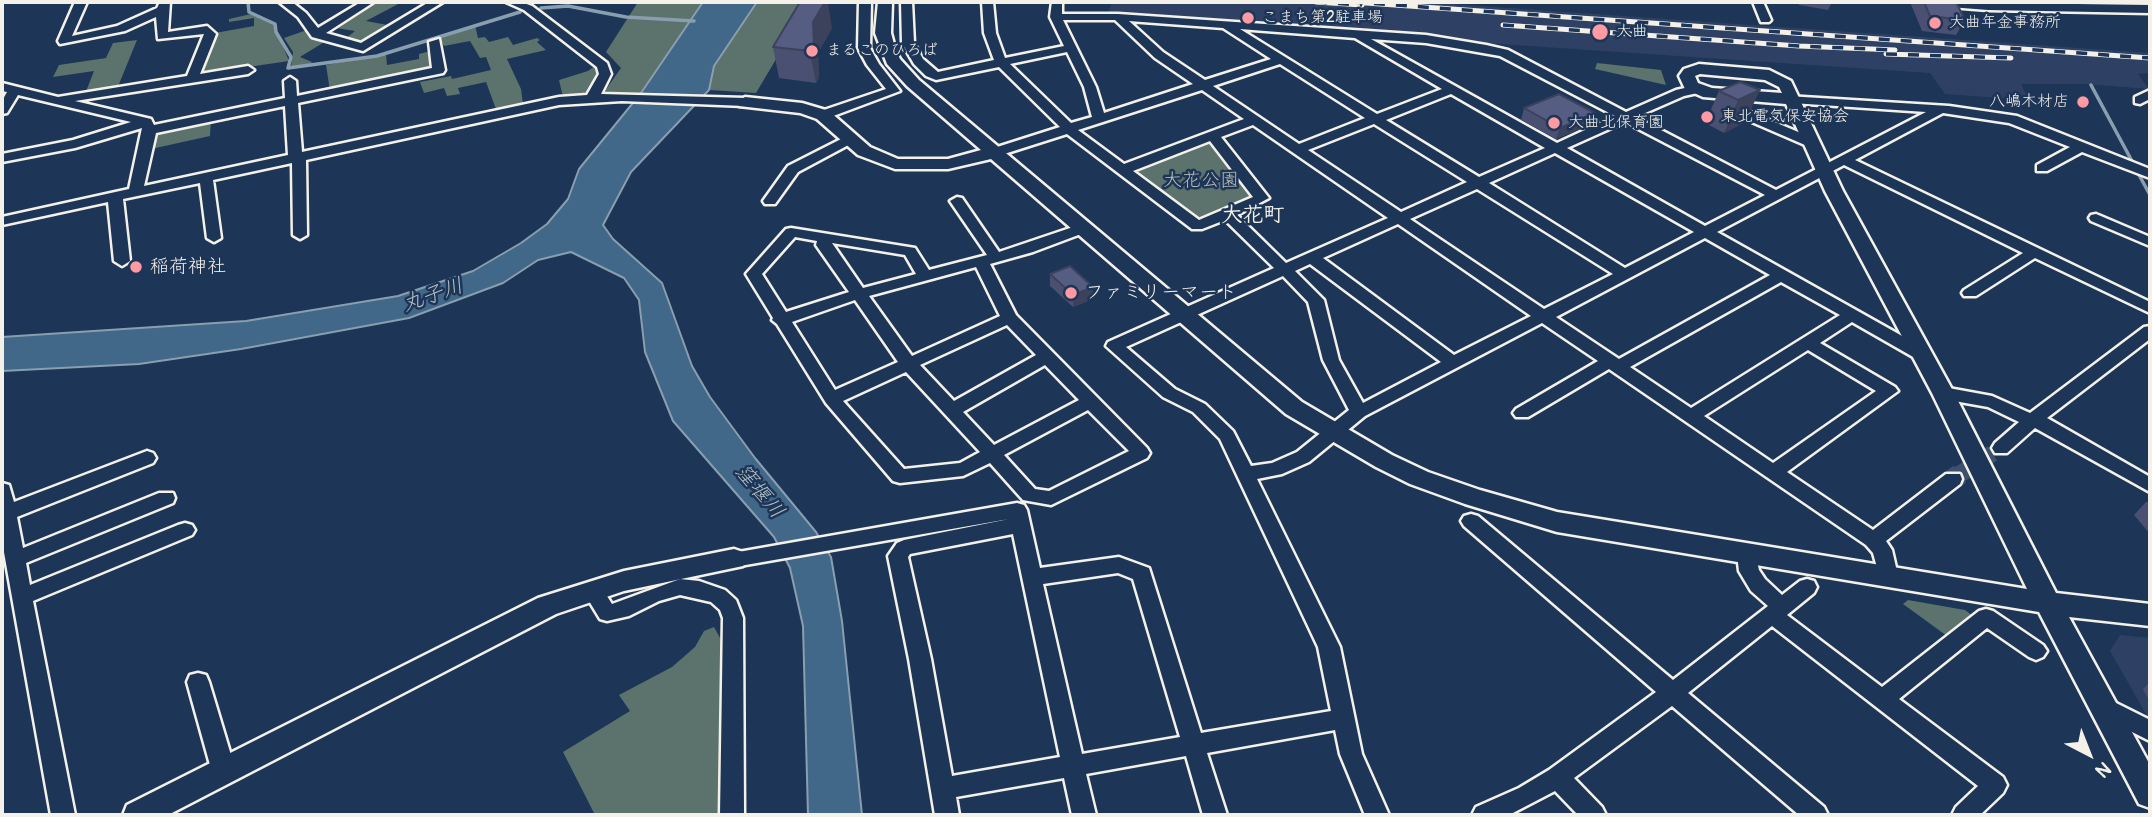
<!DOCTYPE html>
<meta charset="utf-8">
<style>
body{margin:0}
#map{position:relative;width:2152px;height:817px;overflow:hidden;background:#1d3557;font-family:Pangolin,sans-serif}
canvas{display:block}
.frame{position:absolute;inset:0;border:4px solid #f4f1e8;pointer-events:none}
.north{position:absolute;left:2054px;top:719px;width:70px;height:70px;-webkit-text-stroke:5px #1d3557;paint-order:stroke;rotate:138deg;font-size:19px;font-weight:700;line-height:28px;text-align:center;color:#f4f1e8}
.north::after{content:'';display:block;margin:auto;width:24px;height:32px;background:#f4f1e8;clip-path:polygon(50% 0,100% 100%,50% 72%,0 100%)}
</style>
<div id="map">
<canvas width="2152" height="817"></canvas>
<div class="frame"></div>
<div class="north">N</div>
</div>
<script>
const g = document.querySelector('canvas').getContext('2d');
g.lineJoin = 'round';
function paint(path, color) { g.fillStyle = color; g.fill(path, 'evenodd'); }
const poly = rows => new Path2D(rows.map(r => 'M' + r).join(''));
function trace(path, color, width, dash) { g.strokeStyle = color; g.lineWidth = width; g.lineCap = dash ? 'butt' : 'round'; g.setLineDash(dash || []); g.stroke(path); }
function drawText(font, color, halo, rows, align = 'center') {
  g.font = font + ' Pangolin,"Klee One",sans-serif'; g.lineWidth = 5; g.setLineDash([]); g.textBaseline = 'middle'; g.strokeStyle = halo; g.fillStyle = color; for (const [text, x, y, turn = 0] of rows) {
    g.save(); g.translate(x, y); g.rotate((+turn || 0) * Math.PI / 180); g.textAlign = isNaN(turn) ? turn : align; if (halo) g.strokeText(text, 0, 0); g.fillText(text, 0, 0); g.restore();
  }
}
paint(poly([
 [1112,2,1424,2,2150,53,2150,73,2138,74,2149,89,2084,84,2021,84,2029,100,1945,94,1930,73,1485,43,1364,30,1212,23,1108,13],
 [2120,635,2150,638,2150,721,2110,651]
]), '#2e4164');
paint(poly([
 [373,2,402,2,366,21,393,26,364,44,345,39,355,31,330,27],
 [638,2,703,2,641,93,602,95,621,68,606,52],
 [757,2,810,2,756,93,709,90,714,66],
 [251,14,274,25,289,61,200,74,215,33,254,26,254,18,229,22,229,19],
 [475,25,478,38,485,37,489,42,508,37,513,45,537,38,540,40,537,42,546,50,507,59,521,89,523,104,496,109,486,82,458,88,460,94,447,96,444,88,424,93,420,82,451,76,452,79,491,70,486,57,480,58,470,41,444,46,440,40,430,40],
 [307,30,326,41,300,57,312,62,310,64,291,67,293,52,284,38],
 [137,40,117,89,85,94,94,71,53,77,59,65,106,58,113,43],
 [431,51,432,69,330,91,326,65,386,54,387,65,419,59,419,54],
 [1597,63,1661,70,1666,85,1595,69],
 [595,66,601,73,590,93,563,97,559,80,588,71],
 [211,119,210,136,151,149,152,133],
 [1207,142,1214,142,1254,194,1253,199,1201,219,1194,218,1134,172,1134,169],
 [1908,600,1965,610,1973,616,1947,636,1903,604],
 [714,627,724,645,726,656,726,815,595,815,563,752,630,711,619,695,672,667,695,647,704,631]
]), '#5c726d');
const water = poly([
 [703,2,757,2,714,66,709,90,631,172,603,225,613,239,662,283,692,366,710,397,755,458,816,532,831,557,842,621,862,815,808,815,803,626,790,568,774,537,673,421,645,352,639,300,624,278,571,252,538,260,503,283,409,318,241,349,139,364,2,371,2,337,246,321,398,296,473,271,521,243,547,224,568,199,579,169,641,93,703,2]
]);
paint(water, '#416789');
trace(water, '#899eaf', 2);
trace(poly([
 [248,2,249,12,275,24,276,32,291,57,288,68,377,56,520,12],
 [541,8,568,6,626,17,694,21],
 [2091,85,2133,163],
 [2138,173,2150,195]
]), '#899eaf', 3.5);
trace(poly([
 [1957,476,2001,448]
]), '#3d516d', 17, [17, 8]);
trace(poly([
 [1953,479,1960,474]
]), '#3d516d', 21, [21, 10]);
const minor = poly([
 [75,2,87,2,72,36,117,26,157,8,160,2,170,2,168,32,207,26,216,34,200,74,248,66,254,70,248,74,75,101,151,119,154,125,285,98,284,81,290,77,296,81,297,96,432,68,429,42,439,39,445,70,443,73,298,103,302,152,559,97,587,95,599,74,597,67,524,10,506,2,521,2,532,6,607,63,611,74,601,94,745,98,751,102,745,106,622,101,559,105,306,160,307,235,300,239,293,235,292,163,213,180,221,238,214,242,207,238,200,183,123,199,130,261,122,266,114,261,108,202,2,225,2,217,129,189,142,128,75,148,2,162,2,154,73,140,131,122,18,95,7,113,2,114,2,101,7,92,2,91,2,83,58,97,187,76,204,34,158,39,156,17,125,31,60,44,58,41,75,2],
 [285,106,288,155,144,186,156,133,285,106],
 [279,2,292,2,306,13,318,28,361,2,374,2,326,33,361,43,429,2,443,2,363,51,312,37,298,17,279,2],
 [859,2,871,2,870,48,879,64,900,91,828,118,818,118,818,112,886,89,867,65,858,48,859,2],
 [901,2,912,2,914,43,923,59,938,72,994,60,984,33,982,2,993,2,996,33,1005,58,1064,46,1050,17,1052,2,1062,2,1062,14,1118,14,1426,35,1486,45,1508,50,1626,112,1676,90,1698,85,1704,89,1702,92,1684,96,1636,117,1776,190,1926,112,1792,103,1787,102,1787,96,1949,106,2017,116,2150,169,2150,178,2082,152,2047,171,2037,171,2037,165,2070,147,2009,123,1943,113,1855,160,2150,302,2150,313,2035,258,1976,296,1964,296,1962,293,1964,290,2023,253,1844,165,1717,232,1927,350,1929,354,1921,360,1915,358,1852,322,1820,343,1895,387,1898,391,1787,472,1873,530,1946,474,1960,474,1962,479,1960,484,1886,541,1892,550,1898,576,1895,582,1888,584,1881,582,1873,553,1866,545,1609,369,1528,417,1516,417,1513,413,1516,409,1598,361,1542,323,1365,416,1309,462,1282,474,1257,479,1340,647,1362,754,1389,815,1365,815,1340,754,1335,730,1207,753,1227,815,1203,815,1186,756,1086,774,1096,815,1072,815,1064,778,956,797,959,815,935,815,909,659,888,556,897,543,904,540,1009,519,734,567,727,564,724,559,727,554,1017,503,1024,505,1027,510,1040,568,1119,557,1149,568,1201,733,1331,711,1318,647,1220,439,1193,412,1163,397,1106,346,1108,342,1274,268,1225,220,1202,229,1192,229,1067,134,1001,155,991,155,991,149,1060,127,999,67,936,80,926,76,914,64,902,43,901,2],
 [1063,20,1115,20,1155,58,1193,84,1104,113,1096,87,1063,20],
 [1129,21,1223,28,1271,59,1205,80,1163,52,1129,21],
 [1240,29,1355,38,1442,89,1377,114,1240,29],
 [1371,39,1426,43,1500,56,1615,116,1557,143,1371,39],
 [1067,52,1084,87,1092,117,1071,123,1010,64,1067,52],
 [1280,64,1365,118,1299,144,1213,86,1280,64],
 [1202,90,1244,119,1124,164,1078,130,1202,90],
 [1451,94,1545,148,1479,177,1386,120,1451,94],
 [1625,122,1765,195,1705,226,1567,148,1625,122],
 [1374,124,1467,182,1401,212,1308,150,1374,124],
 [1253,125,1388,218,1286,263,1237,215,1269,198,1221,137,1253,125],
 [1210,141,1253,197,1199,220,1133,171,1210,141],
 [1555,153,1694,232,1625,268,1489,183,1555,153],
 [1477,189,1613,274,1544,309,1410,219,1477,189],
 [1398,224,1531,316,1454,355,1323,258,1398,224],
 [1705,238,1770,275,1619,359,1556,317,1705,238],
 [1310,264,1441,362,1363,403,1339,360,1324,300,1295,271,1310,264],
 [1283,276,1308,302,1323,360,1349,410,1297,452,1272,463,1251,466,1233,431,1205,404,1175,389,1126,347,1283,276],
 [1781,282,1840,315,1691,408,1630,367,1781,282],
 [1808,350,1876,391,1773,463,1704,416,1808,350],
 [1013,534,1060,757,952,776,931,659,908,557,910,554,1013,534],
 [1118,573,1133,579,1180,737,1082,754,1043,584,1118,573],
 [1753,2,1763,2,1771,20,1769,22,1761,22,1753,2],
 [2150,90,2150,99,2140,104,2135,103,2135,97,2150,90],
 [1729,103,1815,139,1817,142,1810,146,1805,145,1724,110,1724,104,1729,103],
 [849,135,856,139,854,142,798,172,775,204,765,204,763,201,788,166,849,135],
 [957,197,962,198,999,252,1079,225,1089,225,1091,228,1089,231,1033,252,990,264,1016,315,1147,448,1150,453,1147,458,1051,505,1023,500,990,463,963,476,900,483,893,481,826,403,777,324,772,320,773,318,746,274,786,229,791,228,915,248,929,270,987,255,950,201,957,197],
 [795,237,817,241,816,245,849,292,786,312,762,274,795,237],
 [832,243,905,255,916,274,863,288,832,243],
 [976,267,1000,316,912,356,869,296,976,267],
 [855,300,898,362,835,390,792,322,855,300],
 [1007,325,1036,355,954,401,920,365,1007,325],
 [1045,365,1079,400,994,445,963,412,1045,365],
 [906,372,980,452,960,463,904,469,843,401,906,372],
 [1088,410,1129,451,1049,491,1035,489,1004,455,1088,410],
 [2096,214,2150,237,2150,246,2091,221,2089,218,2091,215,2096,214],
 [2150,326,2150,339,2047,418,2150,477,2150,492,2035,428,2007,453,1995,453,1992,448,1995,443,2019,422,1988,407,1943,399,1934,393,1943,387,1992,396,2030,413,2144,327,2150,326],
 [147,451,153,453,156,458,153,463,17,517,23,548,159,493,173,493,175,498,173,503,26,563,30,585,178,525,185,523,192,525,195,530,192,535,33,601,75,815,51,815,2,541,2,483,9,485,14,502,147,451],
 [1471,514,1478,516,1673,680,1768,606,1751,591,1739,571,1737,554,1740,549,1747,546,1754,549,1759,570,1765,579,1782,595,1800,581,1807,579,1814,581,1817,587,1814,593,1787,615,1882,687,1979,611,1986,609,1993,611,2043,645,2047,651,2043,657,2036,660,2029,657,1987,628,1899,699,2003,777,2007,785,2003,793,1980,815,1952,815,1956,807,1978,786,1772,626,1688,693,1824,807,1828,815,1799,815,1672,706,1574,778,1602,807,1606,815,1578,815,1555,791,1509,815,1472,815,1476,807,1519,788,1549,770,1656,692,1464,526,1461,521,1464,516,1471,514],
 [680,579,699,581,725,590,736,600,743,618,744,815,720,815,723,618,720,610,711,602,680,595,659,601,629,616,607,621,600,619,583,591,586,585,593,583,600,585,612,604,680,579],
 [198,673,206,675,209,682,236,772,232,779,224,783,216,779,212,772,187,682,190,675,198,673],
 [2104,697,2150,720,2150,741,2096,714,2093,707,2096,700,2104,697]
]);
const tertiary = poly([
 [878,2,892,2,891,33,895,48,900,59,919,80,1302,402,1392,455,1428,472,1480,490,1557,512,2027,589,1932,393,1825,191,1786,104,1703,97,1685,89,1679,76,1684,69,1699,64,1769,70,1791,81,1843,191,1954,393,2056,593,2150,604,2150,626,2069,617,2150,765,2150,808,2139,804,2039,612,1557,532,1465,504,1410,484,1376,467,1286,414,991,159,948,169,895,169,858,155,817,119,800,113,739,106,737,102,745,97,802,103,829,111,870,147,898,159,948,159,981,150,907,86,887,64,875,33,878,2],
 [1700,74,1765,80,1779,87,1782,93,1712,88,1698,83,1695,76,1700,74],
 [1930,2,2150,5,2150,13,1988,10,1937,6,1930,2],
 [734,549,743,552,747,559,743,566,624,591,556,614,168,815,123,815,127,805,538,598,624,571,734,549]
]);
trace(minor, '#f4f1e8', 5);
trace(tertiary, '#f4f1e8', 5);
paint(minor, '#1d3557');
paint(tertiary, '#1d3557');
const rail = poly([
 [1316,2,1362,5],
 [1352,2,2150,58],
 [1503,25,1799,46,1895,50],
 [1886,54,2011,58]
]);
trace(rail, '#f4f1e8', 5);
trace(rail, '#1d3557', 3.5, [11]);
paint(poly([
 [1798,2,1832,2,1828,10,1799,5],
 [1910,2,1956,2,1965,20,1956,35,1922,31],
 [832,28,818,53,819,77,816,83,779,78,773,47],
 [1740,82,1745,122,1724,133,1705,123,1719,91],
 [1524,108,1595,113,1591,124,1556,139,1521,120],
 [1050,274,1093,287,1093,299,1073,307,1050,286],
 [2146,502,2150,502,2150,534,2134,515],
 [2150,682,2150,702,2143,689]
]), '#495071');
paint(poly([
 [825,2,828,2,832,28,818,53,819,77,816,83,810,51,813,22],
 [1760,90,1745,122,1724,133,1738,100],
 [1595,113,1591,124,1556,139,1560,128],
 [1093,287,1093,299,1073,307,1073,295]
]), '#3c415c');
const building = poly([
 [800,2,825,2,813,22,814,46,810,51,773,47,800,2],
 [1924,2,1956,2,1965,20,1930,16,1924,2],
 [1740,82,1760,90,1738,100,1719,91,1740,82],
 [1559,94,1595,113,1560,128,1524,108,1559,94],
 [1070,266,1093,287,1073,295,1050,274,1070,266]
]);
paint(building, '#555d83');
trace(building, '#3c415c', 2);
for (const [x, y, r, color] of [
 [1248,18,7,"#ff9aa2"],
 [1935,23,7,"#ff9aa2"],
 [1600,32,9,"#ff9aa2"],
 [812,51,7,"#ff9aa2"],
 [2083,102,7,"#ff9aa2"],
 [1707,117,7,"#ff9aa2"],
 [1554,123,7,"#ff9aa2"],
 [136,267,7,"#ff9aa2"],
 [1071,293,7,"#ff9aa2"]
]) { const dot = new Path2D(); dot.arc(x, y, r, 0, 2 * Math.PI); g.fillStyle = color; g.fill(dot); trace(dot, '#1d3557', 2.5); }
drawText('16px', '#f4f1e8', '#1d3557', [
 ["こまち第2駐車場",1262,18],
 ["大曲年金事務所",1949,23],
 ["大曲",1616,32],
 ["まるこのひろば",826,51],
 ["八嶋木材店",2069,102,"right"],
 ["東北電気保安協会",1721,117],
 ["大曲北保育園",1568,123]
], 'left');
drawText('19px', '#b7beb7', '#1d3557', [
 ["大花公園",1201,181]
]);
drawText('19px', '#f4f1e8', '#1d3557', [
 ["稲荷神社",150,267],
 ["ファミリーマート",1085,293]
], 'left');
drawText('bold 21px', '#f4f1e8', '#1d3557', [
 ["大花町",1253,216]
]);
drawText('italic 21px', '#b5c1c7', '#1d3557', [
 ["丸子川",433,296,-19],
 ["窪堰川",759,492,50]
]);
</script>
